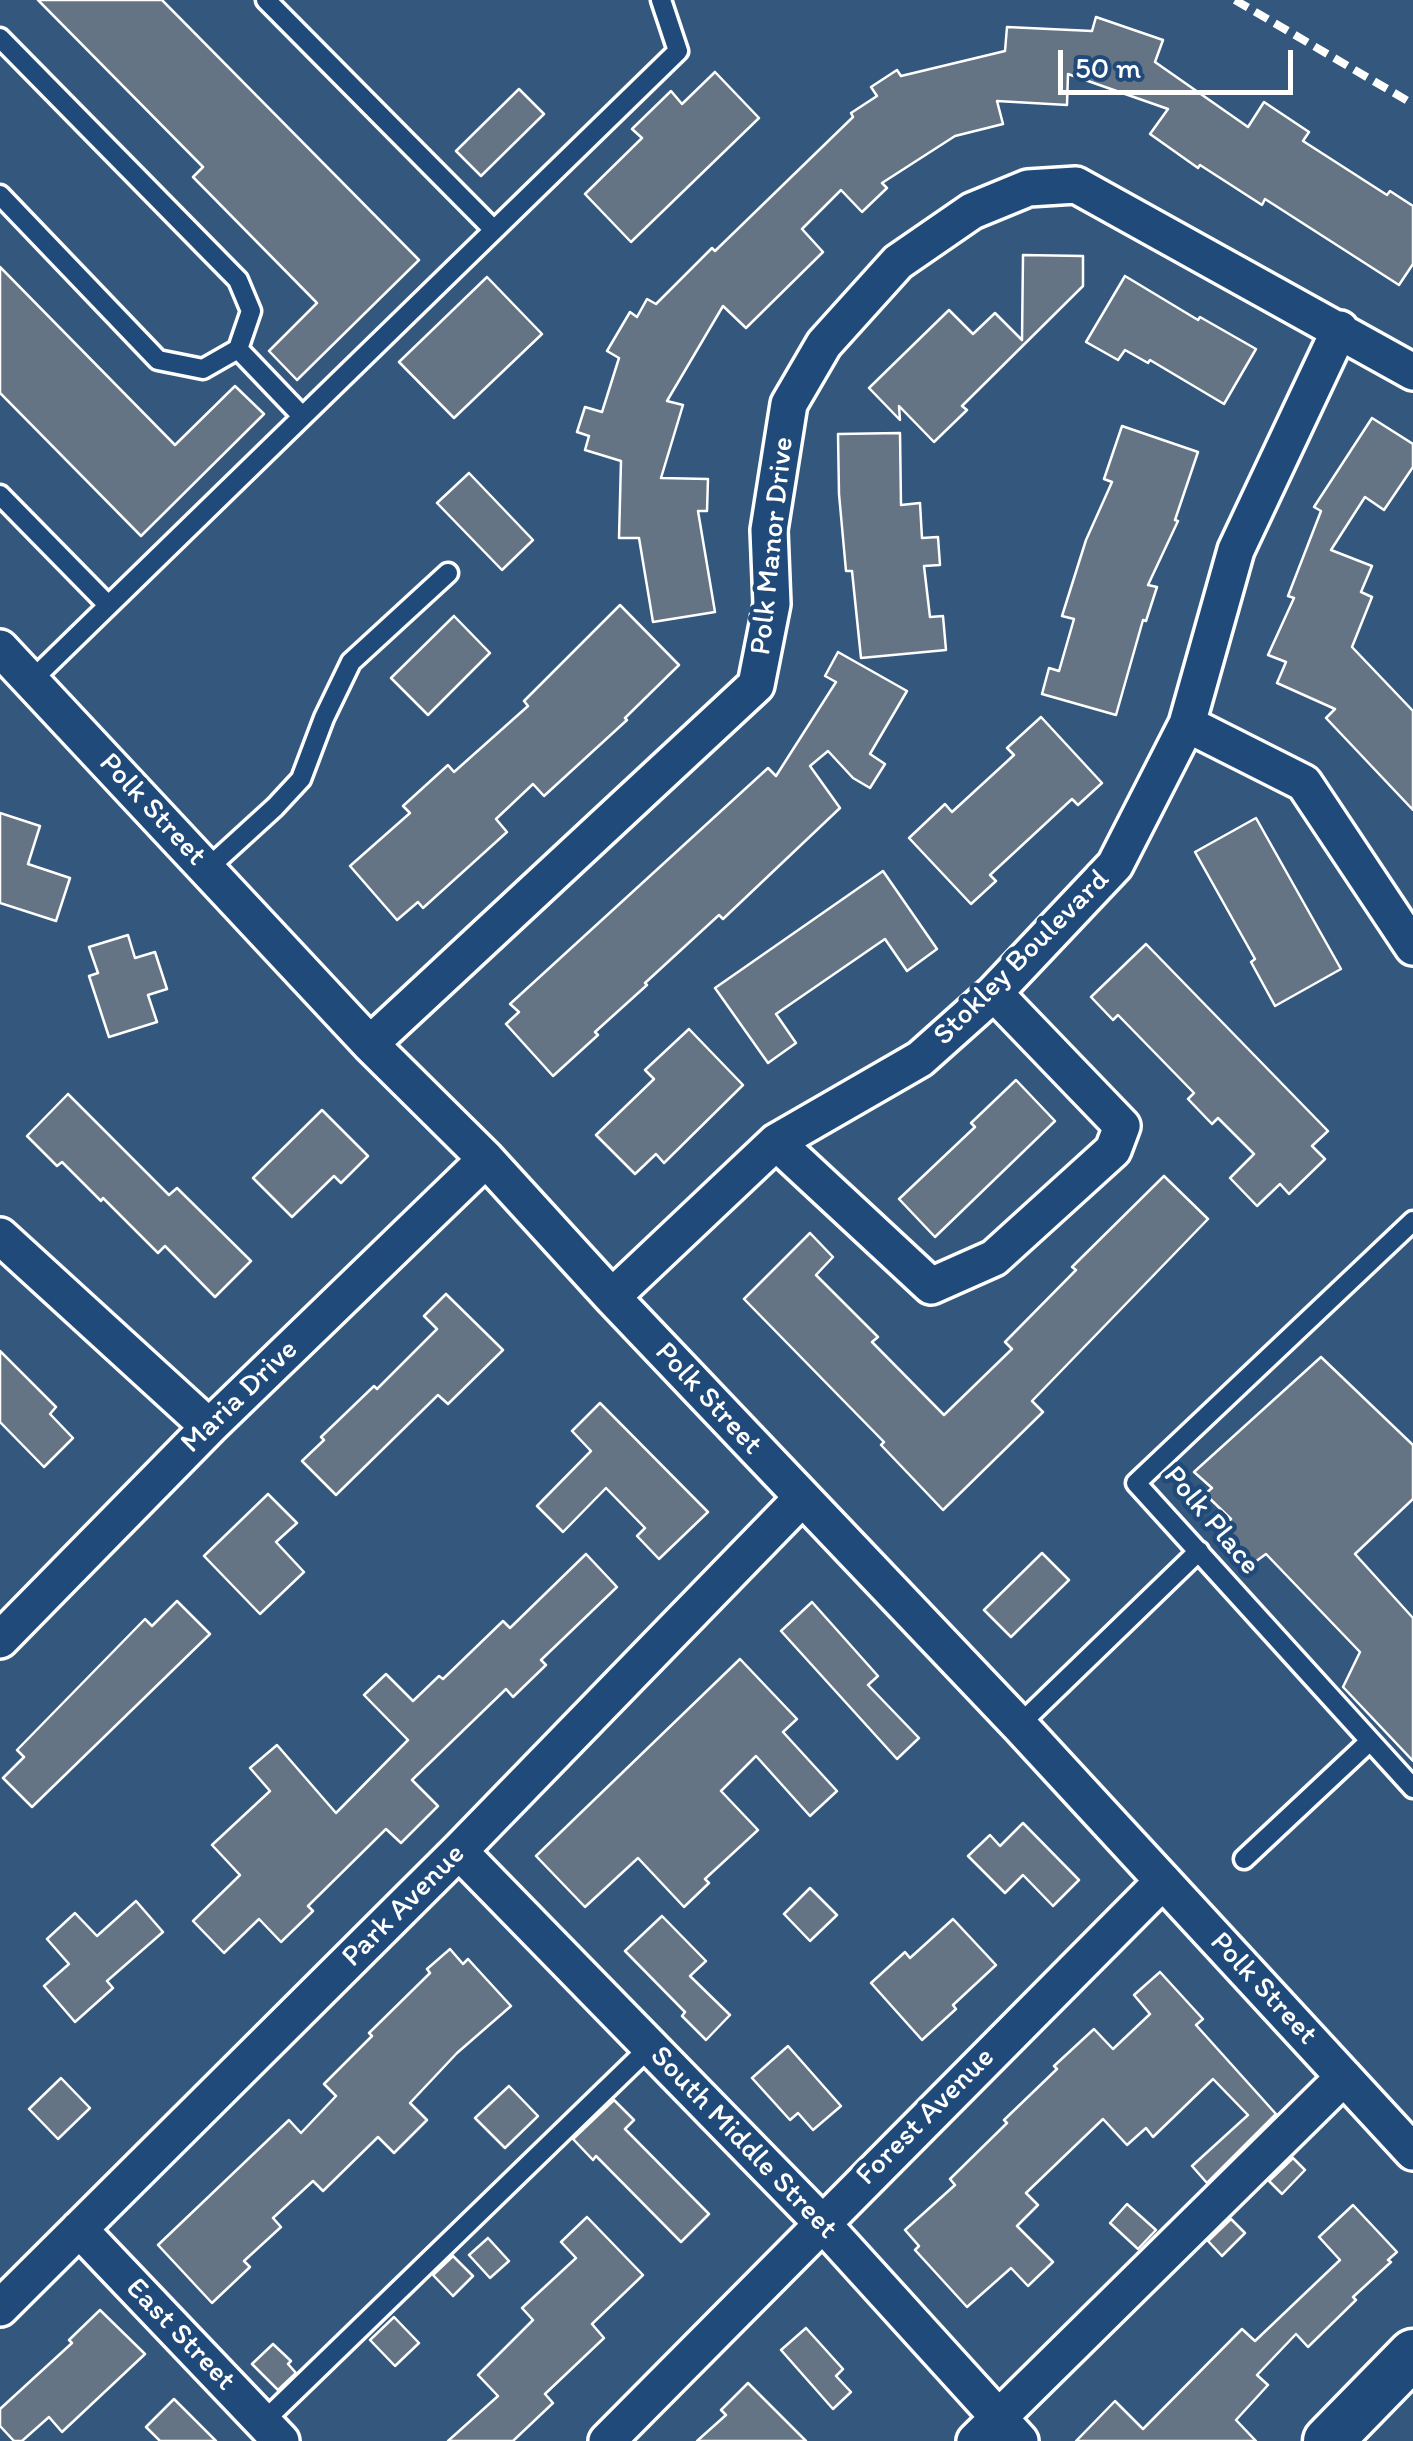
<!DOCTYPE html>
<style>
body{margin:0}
#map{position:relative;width:1413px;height:2441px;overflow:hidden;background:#34577d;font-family:Itim,sans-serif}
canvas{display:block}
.scale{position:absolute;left:1058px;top:50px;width:235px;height:45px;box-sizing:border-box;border:5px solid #fff;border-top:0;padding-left:12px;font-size:30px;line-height:35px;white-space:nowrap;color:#fff;-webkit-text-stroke:8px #1f4a7a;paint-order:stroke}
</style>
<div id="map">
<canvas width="1413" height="2441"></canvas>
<div class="scale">50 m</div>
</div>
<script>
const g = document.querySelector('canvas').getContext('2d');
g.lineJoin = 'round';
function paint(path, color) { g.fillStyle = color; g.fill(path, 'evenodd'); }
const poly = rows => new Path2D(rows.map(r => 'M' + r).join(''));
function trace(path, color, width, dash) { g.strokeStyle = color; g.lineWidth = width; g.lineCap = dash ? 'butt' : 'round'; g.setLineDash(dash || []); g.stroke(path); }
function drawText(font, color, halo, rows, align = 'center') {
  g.font = font + ' Itim,sans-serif'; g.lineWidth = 9; g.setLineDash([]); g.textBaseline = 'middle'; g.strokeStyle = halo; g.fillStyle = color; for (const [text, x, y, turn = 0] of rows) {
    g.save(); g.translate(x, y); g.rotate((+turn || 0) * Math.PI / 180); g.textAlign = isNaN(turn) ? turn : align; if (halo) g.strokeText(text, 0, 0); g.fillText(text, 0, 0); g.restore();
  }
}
const building = poly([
 [38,0,162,0,419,260,297,380,269,351,317,303,193,177,203,167,38,0],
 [1096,17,1163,40,1155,62,1248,127,1264,102,1309,132,1303,141,1387,195,1390,191,1413,206,1413,264,1399,285,1265,199,1262,205,1200,165,1198,168,1150,134,1168,109,1068,74,1067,105,997,101,1003,124,955,136,882,183,887,188,862,212,841,190,802,229,823,252,746,328,723,306,667,401,683,405,661,478,708,479,707,511,698,511,715,612,653,622,639,538,619,538,621,461,585,450,589,436,577,432,585,407,602,412,619,358,607,351,630,312,637,317,647,299,656,304,712,248,715,251,853,117,851,113,877,96,871,87,897,70,901,76,1005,51,1007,27,1092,31,1096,17],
 [715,72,759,118,631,242,585,194,642,138,632,129,671,91,682,104,715,72],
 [519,89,544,114,481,176,456,151,519,89],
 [1023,255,1083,256,1083,286,962,406,967,410,934,442,899,406,900,420,869,388,949,310,973,334,995,313,1022,340,1023,255],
 [0,267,175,445,235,386,264,414,141,536,0,393,0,267],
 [1125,276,1198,320,1200,317,1256,349,1224,404,1150,360,1148,363,1125,350,1118,360,1086,342,1125,276],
 [487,277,542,334,454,418,399,362,487,277],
 [1372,418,1413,444,1413,467,1384,510,1365,497,1331,550,1372,566,1361,592,1372,597,1352,647,1413,711,1413,810,1326,718,1335,709,1277,683,1286,662,1268,655,1294,598,1288,596,1321,511,1314,507,1372,418],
 [1122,426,1198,452,1175,520,1178,521,1148,585,1157,587,1146,621,1143,620,1116,715,1042,694,1049,668,1059,671,1074,619,1062,616,1086,540,1112,482,1104,479,1122,426],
 [900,433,901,505,920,503,922,538,938,537,940,565,924,566,930,617,943,616,946,650,861,658,852,571,846,571,839,494,838,434,900,433],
 [469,473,533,540,502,570,437,503,469,473],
 [620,605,679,665,625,718,627,720,544,796,533,784,496,819,507,832,423,908,418,902,397,920,350,866,410,813,403,806,448,765,454,772,528,706,524,701,620,605],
 [454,616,490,653,428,715,391,678,454,616],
 [838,652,907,691,870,754,885,764,870,788,853,778,828,751,810,766,840,808,723,919,719,915,645,983,647,985,595,1032,598,1035,553,1076,506,1024,519,1012,510,1004,768,768,776,776,836,682,825,676,838,652],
 [1041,717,1102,783,1078,805,1072,799,990,875,996,881,971,904,909,838,945,804,952,812,1014,755,1007,748,1041,717],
 [0,813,40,826,28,864,70,878,56,921,0,903,0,813],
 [1256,818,1341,969,1275,1006,1251,962,1255,959,1195,852,1256,818],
 [883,871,937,949,907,971,885,939,776,1014,796,1043,768,1063,715,988,883,871],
 [128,935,135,958,155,952,167,989,148,995,157,1022,109,1037,89,976,98,973,89,947,128,935],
 [1146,944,1328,1131,1312,1146,1325,1159,1289,1194,1280,1184,1257,1206,1230,1178,1254,1154,1218,1118,1212,1124,1188,1099,1194,1093,1118,1015,1113,1020,1091,997,1146,944],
 [689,1029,743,1085,664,1163,656,1154,635,1174,596,1135,654,1079,645,1070,689,1029],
 [1016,1080,1055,1121,935,1237,899,1199,975,1127,971,1123,1016,1080],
 [68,1094,169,1195,177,1188,251,1261,215,1297,165,1246,158,1253,103,1198,101,1201,62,1162,57,1166,27,1136,68,1094],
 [322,1110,368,1156,341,1183,334,1176,292,1217,253,1178,322,1110],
 [1164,1176,1208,1219,1032,1401,1043,1412,943,1510,881,1445,884,1442,744,1299,810,1233,833,1257,816,1275,878,1337,872,1342,944,1415,1012,1349,1005,1342,1076,1270,1072,1267,1164,1176],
 [446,1294,503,1350,448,1404,438,1395,336,1495,302,1461,324,1440,321,1437,374,1386,377,1389,437,1329,424,1316,446,1294],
 [0,1351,56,1407,50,1414,73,1438,44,1467,0,1422,0,1351],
 [1321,1357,1413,1445,1413,1499,1355,1554,1413,1618,1413,1761,1343,1687,1360,1652,1266,1554,1248,1567,1218,1534,1231,1519,1205,1494,1212,1488,1194,1472,1321,1357],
 [600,1403,708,1512,659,1559,637,1536,645,1528,606,1488,563,1532,537,1506,591,1451,572,1431,600,1403],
 [268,1494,297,1523,276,1542,304,1572,260,1614,204,1556,268,1494],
 [1042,1553,1069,1580,1011,1637,984,1610,1042,1553],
 [586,1554,617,1587,541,1660,546,1665,513,1697,506,1689,412,1780,438,1806,401,1843,386,1829,308,1906,313,1911,281,1942,259,1919,224,1953,193,1921,240,1875,212,1845,270,1791,250,1768,277,1745,336,1813,408,1740,364,1695,386,1674,413,1701,439,1676,443,1679,503,1621,510,1628,586,1554],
 [177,1601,210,1634,32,1807,3,1778,24,1757,17,1750,145,1619,152,1626,177,1601],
 [812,1602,878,1676,868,1685,919,1738,897,1759,781,1631,812,1602],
 [740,1659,797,1719,783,1732,837,1791,810,1816,756,1756,721,1791,758,1830,705,1879,709,1883,684,1907,638,1858,585,1907,536,1856,740,1659],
 [1023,1823,1079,1880,1053,1906,1023,1875,1005,1893,968,1856,990,1835,1000,1846,1023,1823],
 [810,1888,837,1915,810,1941,784,1914,810,1888],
 [136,1901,163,1932,107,1981,113,1988,75,2022,44,1986,69,1964,47,1939,75,1913,97,1936,136,1901],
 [662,1916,706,1961,690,1976,730,2015,706,2040,682,2016,685,2012,625,1951,662,1916],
 [953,1919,996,1965,953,2005,956,2009,922,2040,871,1983,905,1952,910,1958,953,1919],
 [450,1949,463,1964,468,1959,511,2006,457,2053,410,2103,427,2120,394,2153,378,2137,323,2191,313,2181,273,2218,281,2227,244,2261,250,2267,212,2303,158,2245,289,2120,301,2133,336,2096,324,2084,372,2036,369,2033,430,1973,427,1969,450,1949],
 [1160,1972,1203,2019,1196,2025,1276,2114,1207,2183,1192,2166,1248,2115,1213,2079,1153,2137,1146,2128,1127,2145,1103,2119,1026,2193,1038,2205,1017,2226,1053,2262,1028,2286,1011,2268,967,2307,915,2250,919,2246,905,2230,955,2185,950,2179,1007,2123,1004,2120,1057,2069,1054,2066,1094,2029,1113,2049,1150,2014,1134,1995,1160,1972],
 [788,2046,841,2106,813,2130,798,2113,790,2120,752,2078,788,2046],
 [61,2078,90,2108,58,2139,29,2109,61,2078],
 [509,2086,538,2116,505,2148,475,2118,509,2086],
 [614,2100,634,2120,625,2129,709,2214,681,2242,596,2156,593,2160,573,2139,614,2100],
 [1293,2158,1305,2170,1282,2194,1269,2181,1293,2158],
 [1127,2204,1156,2230,1138,2249,1110,2223,1127,2204],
 [1353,2205,1397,2252,1388,2260,1391,2262,1353,2297,1356,2300,1308,2347,1296,2334,1257,2375,1268,2385,1236,2420,1256,2441,1076,2441,1115,2401,1143,2429,1242,2329,1255,2341,1340,2260,1319,2237,1353,2205],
 [587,2217,643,2275,592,2324,604,2338,545,2394,553,2403,513,2441,448,2441,498,2396,478,2375,533,2320,522,2308,576,2258,561,2242,587,2217],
 [1231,2219,1245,2233,1222,2256,1208,2241,1231,2219],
 [488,2238,509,2261,490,2278,469,2255,488,2238],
 [453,2256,473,2276,453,2296,433,2275,453,2256],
 [100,2310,145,2354,62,2432,49,2417,22,2441,14,2441,0,2426,0,2409,72,2343,69,2340,100,2310],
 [394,2317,419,2343,395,2366,370,2340,394,2317],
 [806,2328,843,2369,836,2376,851,2392,833,2409,781,2350,806,2328],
 [273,2344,291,2361,288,2364,296,2373,278,2390,252,2364,273,2344],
 [748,2383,806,2441,697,2441,726,2415,721,2410,748,2383],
 [174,2399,216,2441,160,2441,146,2427,174,2399]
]);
paint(building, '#657484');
trace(building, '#fff', 2.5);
const service = poly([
 [266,0,494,230],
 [0,38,238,280,251,311,238,349,203,369,158,360,0,195],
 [238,349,302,416],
 [0,495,108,605],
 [31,681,678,51,661,0],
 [207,869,275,807,301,779,324,718,351,662,448,573],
 [1413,1221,1136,1483,1413,1788],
 [1019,1725,1199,1551],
 [1244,1859,1369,1742],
 [263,2422,650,2047]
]);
const minor = poly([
 [0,648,370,1044,486,1159,612,1297,1019,1725,1413,2152],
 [1187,724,1304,783,1413,947],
 [370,1044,756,685,772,604,769,530,789,404,824,344,898,262,972,211,1028,188,1076,185,1413,372],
 [776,1142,931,1286,994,1258,1113,1150,1122,1126,994,993],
 [0,1236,209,1427],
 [612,1297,776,1142,920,1059,994,993,1115,865,1187,724,1236,550,1340,329],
 [0,1640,209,1427,486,1159],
 [459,1851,821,2222,1020,2441],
 [79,2229,281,2441],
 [0,2308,459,1851,802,1498],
 [607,2441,1163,1881],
 [975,2441,1344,2077]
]);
const secondary = poly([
 [1328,2441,1413,2354]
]);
trace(service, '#fff', 25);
trace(minor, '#fff', 42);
trace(secondary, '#fff', 55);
trace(service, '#1f4a7a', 18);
trace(minor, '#1f4a7a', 35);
trace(secondary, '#1f4a7a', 48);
trace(poly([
 [1235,0,1413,104]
]), '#fff', 8, [15, 8]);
drawText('30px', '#fff', '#1f4a7a', [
 ["Polk Manor Drive",773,546,-84],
 ["Polk Street",152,810,47],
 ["Stokley Boulevard",1022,958,-45],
 ["Maria Drive",240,1397,-44],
 ["Polk Street",708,1399,47],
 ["Polk Place",1211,1521,50],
 ["Park Avenue",404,1906,-45],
 ["Polk Street",1263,1989,47],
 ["Forest Avenue",926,2117,-45],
 ["South Middle Street",743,2143,46],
 ["East Street",180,2335,46]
]);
</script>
